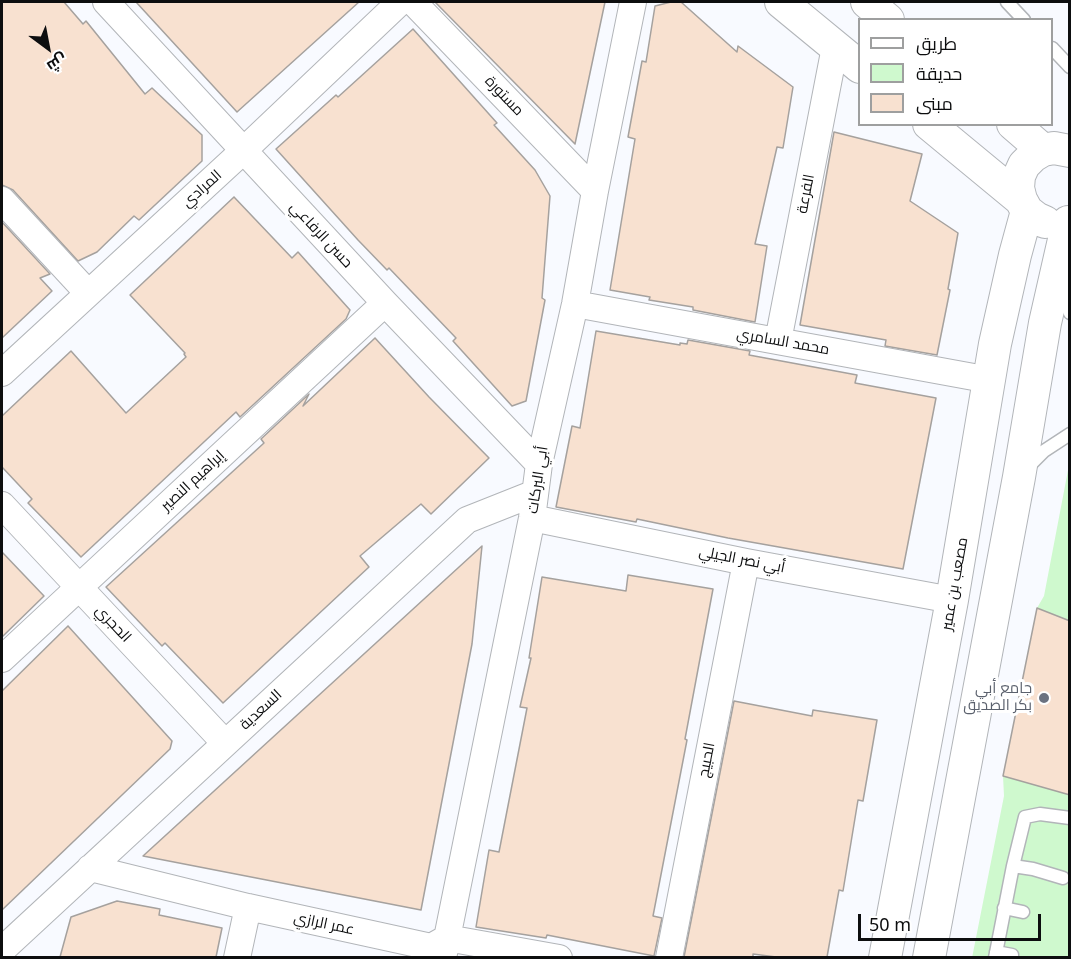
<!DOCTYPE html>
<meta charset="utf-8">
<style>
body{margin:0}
#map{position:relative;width:1071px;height:959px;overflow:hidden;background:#f8faff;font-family:"Noto Sans",Cairo,sans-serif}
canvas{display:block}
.frame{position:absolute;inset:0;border:3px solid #0d0e0f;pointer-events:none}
.legend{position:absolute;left:858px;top:18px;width:195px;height:108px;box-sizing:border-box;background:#fff;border:2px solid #9e9f9f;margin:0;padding:8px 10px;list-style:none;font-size:18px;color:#0d0e0f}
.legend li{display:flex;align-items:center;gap:12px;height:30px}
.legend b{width:30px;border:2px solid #9e9f9f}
.north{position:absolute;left:18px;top:18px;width:60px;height:60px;-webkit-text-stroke:4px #fff;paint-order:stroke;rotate:148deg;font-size:16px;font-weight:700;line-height:24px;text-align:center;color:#0d0e0f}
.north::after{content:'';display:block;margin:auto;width:21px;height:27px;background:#0d0e0f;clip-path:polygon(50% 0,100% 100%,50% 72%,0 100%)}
.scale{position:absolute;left:858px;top:914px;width:183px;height:27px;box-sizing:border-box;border:3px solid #0d0e0f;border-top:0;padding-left:8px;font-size:18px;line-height:21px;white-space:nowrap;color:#0d0e0f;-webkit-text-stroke:4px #fff;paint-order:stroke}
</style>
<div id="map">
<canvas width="1071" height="959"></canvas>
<div class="frame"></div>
<ul class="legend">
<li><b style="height:8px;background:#fff"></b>طريق</li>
<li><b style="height:16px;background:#cff9ce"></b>حديقة</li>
<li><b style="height:16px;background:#f8e1d0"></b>مبنى</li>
</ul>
<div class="north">ش</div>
<div class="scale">50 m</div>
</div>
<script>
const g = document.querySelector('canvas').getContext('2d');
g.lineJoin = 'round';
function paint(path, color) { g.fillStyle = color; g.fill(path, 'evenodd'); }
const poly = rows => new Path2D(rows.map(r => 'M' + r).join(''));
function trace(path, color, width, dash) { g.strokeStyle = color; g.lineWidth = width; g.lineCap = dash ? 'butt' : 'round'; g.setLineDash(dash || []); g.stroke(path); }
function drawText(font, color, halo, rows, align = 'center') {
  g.font = font + ' "Noto Sans",Cairo,sans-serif'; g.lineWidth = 6; g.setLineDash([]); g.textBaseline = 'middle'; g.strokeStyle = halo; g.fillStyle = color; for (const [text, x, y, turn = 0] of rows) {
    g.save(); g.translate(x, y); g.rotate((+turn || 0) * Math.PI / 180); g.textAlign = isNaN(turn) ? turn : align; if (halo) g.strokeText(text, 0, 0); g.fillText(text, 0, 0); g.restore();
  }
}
paint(poly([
 [1069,465,1069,957,972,958,1004,796,1003,776,1008,777,1041,609,1037,608,1044,596]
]), '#cff9ce');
const building = poly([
 [2,2,64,2,83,24,86,21,145,94,152,88,202,135,202,161,139,220,134,216,97,252,78,261,13,190,2,185,2,2],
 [136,2,359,2,237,112,136,2],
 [435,2,605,2,575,144,435,2],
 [671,2,681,2,737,52,738,46,793,87,783,148,777,147,755,244,767,246,755,322,693,310,693,307,649,300,650,297,610,290,635,139,628,137,642,61,646,62,655,6,671,2],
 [413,29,497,123,494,125,535,170,550,196,542,298,545,300,526,401,512,406,453,341,456,338,389,268,387,270,358,240,276,149,336,95,338,97,413,29],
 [834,132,922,154,910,201,958,233,948,289,950,290,937,355,885,346,886,340,800,325,834,132],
 [234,197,292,258,298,252,350,310,346,319,240,417,236,412,81,557,28,503,32,499,2,467,2,416,71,351,126,413,186,357,184,354,185,353,130,295,234,197],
 [2,222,50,274,40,278,52,291,2,338,2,222],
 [596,331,680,345,680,343,687,344,688,340,750,351,749,355,857,375,855,383,936,398,903,569,728,538,637,519,636,522,556,507,572,426,580,428,596,331],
 [375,338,429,397,489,458,431,514,421,504,360,556,369,567,223,703,165,643,162,646,106,587,264,443,261,439,309,394,303,406,375,338],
 [482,546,472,644,421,910,143,856,482,546],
 [2,552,44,596,2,637,2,552],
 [628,575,713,589,685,739,687,740,653,916,662,918,654,956,547,935,546,938,476,927,489,850,499,852,527,708,520,707,531,658,529,658,542,577,626,591,628,575],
 [1037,608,1070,621,1070,795,1003,776,1037,608],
 [68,626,172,741,170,749,2,910,2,691,68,626],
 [734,701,812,716,813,710,877,720,863,801,858,800,843,891,839,890,827,957,776,957,753,954,753,957,684,957,734,701],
 [117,901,160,909,159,915,222,928,216,957,60,957,71,917,117,901]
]);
paint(building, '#f8e1d0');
trace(building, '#a5a19e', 1.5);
const service = poly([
 [1007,2,1024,20],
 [1052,48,1070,67],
 [1060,290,1070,313],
 [1028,467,1044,451,1070,434],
 [1063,878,1033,869,1013,866,1025,817,1040,814,1070,818],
 [1004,908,1023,912],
 [996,952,1012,955],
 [995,958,1013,866]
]);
const minor = poly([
 [106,2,385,303,539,464],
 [413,2,595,191],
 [2,200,88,293],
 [575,304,990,380],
 [778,341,835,47],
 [2,373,243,151,400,2],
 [2,505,225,743],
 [532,518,746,562,952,600],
 [2,659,385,303],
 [90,868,248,907,431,947,447,938,559,958],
 [2,950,467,520,535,493],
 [237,958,248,907],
 [443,958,532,518,539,464,575,304,595,191,633,2],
 [669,958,746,562]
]);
const tertiary = poly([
 [781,2,860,67],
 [867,2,888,20],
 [929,124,1021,200],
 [1013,124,1043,150],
 [1045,222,1036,218,1027,211,1021,200,1018,188,1019,176,1024,165,1033,156,1043,150,1054,148,1070,151],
 [885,958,952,600,995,344,1015,255,1027,211],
 [929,958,1019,477,1045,323,1068,222]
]);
trace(service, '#b2b5b9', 15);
trace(minor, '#b2b5b9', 28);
trace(tertiary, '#b2b5b9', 34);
trace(service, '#fff', 12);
trace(minor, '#fff', 26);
trace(tertiary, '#fff', 32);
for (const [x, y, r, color] of [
 [1044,698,6,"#6b7280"]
]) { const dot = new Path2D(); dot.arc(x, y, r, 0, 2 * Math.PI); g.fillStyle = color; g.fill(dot); trace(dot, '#fff', 2); }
drawText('15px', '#0d0e0f', '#fff', [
 ["مستورة",504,96,46],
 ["المرادي",202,189,-42],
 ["الفرعة",806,194,-79],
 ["حسن الرفاعي",321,235,47],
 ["محمد السامري",783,342,10],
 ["أبي البركات",538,480,-81],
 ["إبراهيم النصير",193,481,-43],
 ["أبي نصر الجيلي",742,560,11],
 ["مصعب بن عمير",955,584,-80],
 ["الحجري",113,624,47],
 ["السعدية",261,710,-43],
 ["الحبيج",707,760,-79],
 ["عمر الرازي",324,924,12]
]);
drawText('15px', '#5b616d', '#fff', [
 ["جامع أبي",1032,689],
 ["بكر الصديق",1032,706]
], 'right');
</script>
